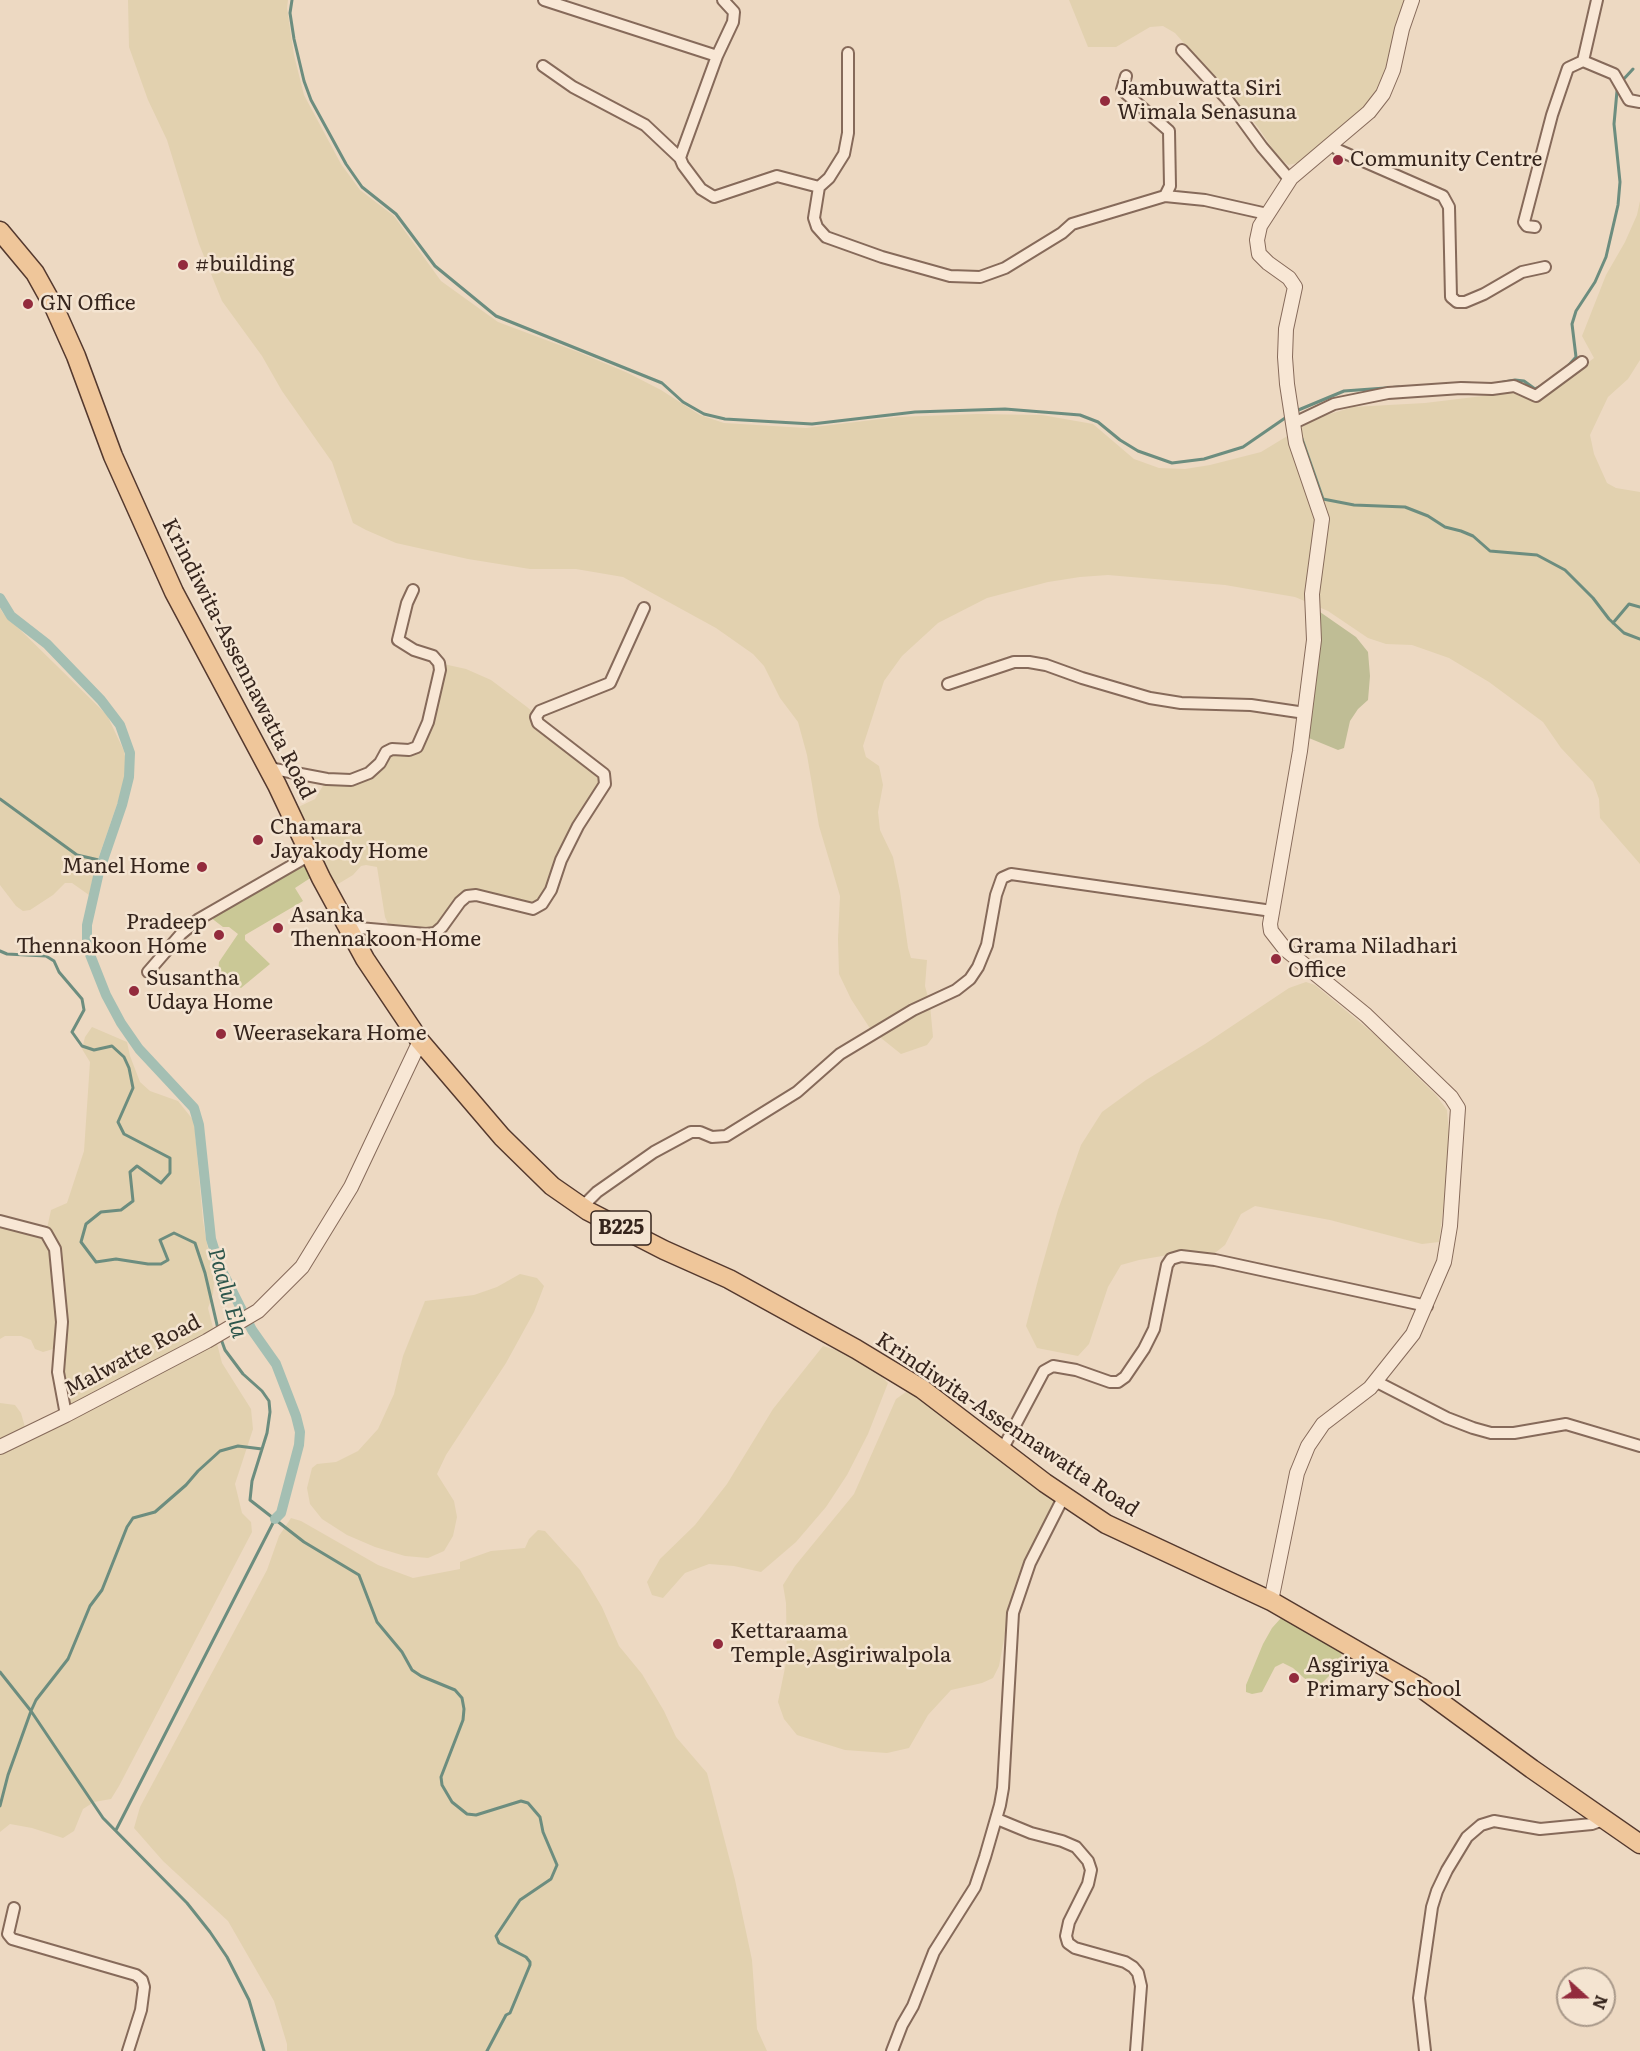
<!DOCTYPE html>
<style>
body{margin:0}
#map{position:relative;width:1640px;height:2051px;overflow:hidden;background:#edd9c2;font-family:Literata,serif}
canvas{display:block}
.north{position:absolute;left:1556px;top:1967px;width:60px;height:60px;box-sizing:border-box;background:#f4e4d1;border:2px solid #a89889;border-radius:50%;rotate:111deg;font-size:16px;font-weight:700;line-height:24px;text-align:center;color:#36251d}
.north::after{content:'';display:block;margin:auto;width:21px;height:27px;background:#932b3d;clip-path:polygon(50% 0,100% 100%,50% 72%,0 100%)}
</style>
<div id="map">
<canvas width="1640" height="2051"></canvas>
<div class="north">N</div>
</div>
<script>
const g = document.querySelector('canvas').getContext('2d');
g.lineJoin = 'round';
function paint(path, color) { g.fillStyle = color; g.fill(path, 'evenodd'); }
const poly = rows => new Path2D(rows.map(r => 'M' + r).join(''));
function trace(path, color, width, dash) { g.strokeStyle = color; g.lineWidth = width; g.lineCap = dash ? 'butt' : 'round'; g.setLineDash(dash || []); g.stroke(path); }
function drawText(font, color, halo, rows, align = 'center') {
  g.font = font + ' Literata,serif'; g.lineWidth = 5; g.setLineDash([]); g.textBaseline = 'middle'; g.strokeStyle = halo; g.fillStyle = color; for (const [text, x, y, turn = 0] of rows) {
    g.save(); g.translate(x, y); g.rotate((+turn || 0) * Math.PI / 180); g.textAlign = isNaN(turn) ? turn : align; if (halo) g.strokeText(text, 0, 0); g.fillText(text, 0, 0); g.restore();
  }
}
paint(poly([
 [128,0,288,0,287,8,294,55,304,95,341,164,360,190,394,216,441,281,498,322,578,352,628,373,661,390,700,415,724,423,806,428,897,417,977,414,1042,415,1093,424,1134,459,1159,468,1185,469,1210,465,1261,452,1317,418,1353,407,1425,403,1516,392,1529,400,1543,397,1594,358,1582,336,1606,275,1625,242,1637,215,1640,201,1640,360,1628,379,1608,397,1590,435,1594,454,1607,483,1616,488,1640,492,1640,864,1600,818,1599,799,1593,782,1561,748,1543,722,1489,682,1449,658,1412,645,1386,644,1368,638,1328,611,1295,597,1225,585,1108,575,1080,577,1048,582,987,598,938,623,902,656,884,681,863,746,866,757,879,766,883,785,878,812,880,830,893,857,900,891,908,948,911,958,927,960,925,986,930,1005,933,1037,927,1045,901,1054,871,1030,851,999,839,974,838,939,840,896,819,826,807,755,798,722,780,698,764,666,753,654,716,628,623,577,576,569,530,569,468,559,396,543,366,530,353,523,332,462,282,391,262,356,222,301,199,244,167,140,148,100,129,47],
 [1069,0,1405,0,1386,72,1377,94,1358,115,1297,163,1288,165,1276,154,1258,127,1175,33,1163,26,1150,27,1116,47,1088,47],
 [0,608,3,613,107,715,124,751,126,762,124,784,96,865,89,895,72,883,65,883,53,895,30,910,23,911,16,906,0,885],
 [439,663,466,669,491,680,527,707,604,774,605,784,551,890,533,909,467,896,438,931,391,930,385,917,377,867,366,865,361,866,353,875,328,890,290,811,315,799,327,779,369,773,386,752,417,747],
 [1306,982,1315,985,1374,1034,1436,1095,1447,1110,1449,1132,1447,1177,1439,1242,1422,1244,1330,1220,1255,1206,1241,1214,1225,1245,1215,1253,1168,1255,1139,1260,1121,1265,1108,1287,1089,1344,1078,1356,1037,1348,1026,1326,1038,1280,1058,1210,1081,1145,1102,1112,1146,1080,1205,1044,1289,988],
 [92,1027,127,1042,130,1056,140,1082,150,1091,178,1101,194,1121,203,1221,214,1283,213,1294,208,1308,222,1363,251,1409,253,1429,235,1484,242,1513,251,1522,252,1532,119,1786,111,1799,94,1802,83,1809,74,1831,63,1838,32,1828,10,1824,0,1832,0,1403,15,1405,21,1413,27,1434,66,1415,60,1347,43,1352,35,1349,31,1340,21,1336,5,1336,0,1339,0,1221,46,1233,51,1210,67,1203,84,1151,90,1062,82,1049,85,1037],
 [520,1274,537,1278,544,1286,534,1312,506,1363,446,1455,437,1474,454,1501,457,1517,453,1536,444,1551,428,1558,405,1556,375,1547,347,1535,322,1519,310,1504,307,1488,312,1468,317,1464,336,1462,358,1451,378,1429,394,1394,403,1356,425,1301,474,1295,497,1287],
 [823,1346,839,1351,879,1374,888,1383,868,1434,847,1475,826,1507,796,1542,761,1572,734,1566,709,1564,685,1573,663,1598,652,1595,647,1582,660,1559,695,1525,727,1484,773,1409],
 [906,1392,911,1393,965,1431,1056,1497,1022,1566,1013,1591,999,1666,993,1678,982,1683,951,1690,928,1715,909,1748,887,1753,845,1750,797,1735,784,1719,778,1702,787,1658,786,1603,783,1585,795,1566,854,1494,896,1399],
 [291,1518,301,1521,378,1565,413,1578,460,1569,460,1562,491,1551,525,1548,529,1539,538,1530,545,1531,580,1570,602,1607,619,1646,642,1674,664,1711,676,1737,707,1773,735,1880,752,1960,757,2029,767,2051,287,2051,287,2044,274,2001,228,1921,163,1861,134,1828,140,1807,267,1570,279,1536]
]), '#e2d1af');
paint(poly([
 [310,855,318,873,295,888,303,901,245,935,245,940,270,964,241,988,218,974,219,962,238,934,229,927,223,927,206,914],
 [1281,1618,1288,1618,1342,1650,1341,1659,1331,1674,1321,1684,1313,1684,1304,1678,1293,1668,1283,1663,1275,1667,1262,1692,1252,1694,1246,1692,1246,1685,1263,1644,1272,1628]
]), '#cac896');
paint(poly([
 [1320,612,1356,637,1368,652,1370,676,1368,700,1358,709,1350,721,1344,748,1338,750,1304,736,1316,613]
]), '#bfbd95');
trace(poly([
 [292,0,290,13,294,39,304,81,311,100,346,164,362,187,396,214,435,266,496,316,662,383,683,402,704,414,725,419,812,424,915,412,1005,409,1080,415,1098,422,1120,440,1138,451,1172,463,1204,459,1243,447,1288,416],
 [1622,81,1633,69],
 [1567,367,1576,357,1572,324,1576,311,1595,282,1606,257,1618,205,1620,182,1614,124,1617,91,1619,87],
 [1463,383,1480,384],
 [1499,383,1515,380,1524,381,1535,389,1542,386],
 [1296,411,1344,391,1399,387],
 [1301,436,1323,499,1354,505,1405,507,1428,516,1445,527,1461,531,1473,536,1490,551,1537,555,1565,570,1593,598,1609,619,1624,633,1640,639],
 [1613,623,1629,604,1640,607],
 [0,799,77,855,103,861],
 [0,951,7,954,46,956,54,961,59,972,82,999,84,1010,72,1032,82,1046,94,1050,112,1046,124,1057,129,1068,133,1088,118,1122,124,1134,170,1158,170,1173,161,1183,137,1166,130,1172,133,1201,121,1210,101,1212,86,1224,81,1242,96,1262,116,1259,148,1264,161,1264,168,1260,160,1240,174,1233,195,1243,205,1273,218,1329],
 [221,1339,225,1350,243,1374,262,1391,269,1401,270,1412,267,1433,252,1481,250,1500,304,1542,359,1575,377,1622,402,1652,412,1670,421,1676,455,1690,462,1698,464,1709,463,1720,441,1777,442,1785,452,1802,467,1814,476,1815,521,1801,528,1803,540,1817,543,1832,557,1865,551,1879,520,1900,496,1936,499,1943,526,1957,530,1962,530,1965,510,2013,506,2015,487,2051],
 [0,1672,31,1711,103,1818,187,1903,210,1932,227,1957,249,2000,264,2051],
 [0,1806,8,1775,31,1711,36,1700,68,1659,90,1606,102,1590,127,1527,133,1518,155,1512,186,1485,198,1471,220,1451,238,1446,262,1449],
 [116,1830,275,1519]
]), '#6c8d7f', 3);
trace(poly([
 [0,598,11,616,47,644,101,700,120,725,130,753,129,777,122,805,99,872,87,925,87,947,106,995,121,1023,139,1049,194,1108,199,1125,211,1239,219,1265,252,1330,276,1364,296,1416,300,1432,299,1445,281,1513,275,1519]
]), '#a4bfb3', 10);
const minor = poly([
 [544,0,717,56],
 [723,0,734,12,733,22,717,56,682,152,680,158,683,165,701,189,714,197,777,176,819,187],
 [1182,50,1227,99,1262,147,1290,180],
 [848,53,848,133,844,154,829,178,819,187,814,218,817,227,826,237,882,257,950,276,980,277,1005,268,1062,233,1072,224,1165,196,1205,200,1267,214],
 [1583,61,1597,0],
 [543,66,573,87,645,125,680,158],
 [1126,76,1122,90,1169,131,1170,186,1165,196],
 [1332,144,1338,150,1443,196,1449,207,1451,297,1457,302,1465,302,1484,294,1522,272,1545,267],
 [1535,227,1527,226,1524,222,1552,115,1568,68,1583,61,1614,74,1629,100,1640,102],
 [1294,423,1334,404,1388,393,1461,388,1492,389,1514,386,1536,396,1582,362],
 [948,684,1014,662,1029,662,1046,665,1082,678,1150,698,1181,703,1251,705,1305,713],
 [269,768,327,779,351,780,369,773,380,763,386,752,392,749,409,750,417,747,428,722,440,670,439,663,433,656,414,650,398,640,407,603,413,590],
 [348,927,426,934,435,933,442,927,460,902,467,896,476,895,533,909,542,904,551,890,561,860,578,826,605,784,604,774,538,723,536,717,540,711,610,683,644,608],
 [148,972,181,934,199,919,310,855],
 [581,1208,597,1192,654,1152,691,1132,700,1132,712,1137,726,1136,797,1092,840,1054,913,1010,956,990,970,979,978,967,987,945,996,895,1002,878,1011,874,1272,911],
 [0,1221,46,1233,55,1249,62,1322,58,1372,66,1415],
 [1375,1381,1447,1418,1473,1428,1491,1433,1514,1433,1566,1424,1640,1446],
 [1002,1450,1044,1371,1053,1366,1076,1370,1110,1382,1118,1382,1125,1377,1144,1349,1154,1329,1167,1265,1171,1259,1181,1256,1215,1260,1427,1306],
 [997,1819,1031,1833,1062,1841,1076,1847,1088,1861,1091,1870,1088,1884,1069,1922,1066,1936,1068,1943,1075,1948,1125,1962,1133,1967,1138,1973,1141,1986,1136,2051],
 [14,1908,8,1934,12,1939,136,1975,142,1980,144,1987,141,2010,128,2051],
 [892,2051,902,2025,913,2006,934,1952,975,1887,985,1857,1000,1805,1003,1788,1013,1613,1030,1563,1064,1496],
 [1425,2051,1419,1998,1432,1907,1437,1891,1447,1870,1467,1837,1481,1825,1494,1821,1540,1829,1592,1824,1603,1820]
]);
const tertiary = poly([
 [0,1447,66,1415,207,1341,258,1311,302,1267,351,1187,420,1041],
 [1271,1601,1297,1473,1308,1446,1323,1424,1370,1388,1413,1334,1444,1262,1450,1226,1458,1108,1451,1097,1366,1015,1285,949,1271,931,1270,924,1300,751,1314,640,1312,594,1322,519,1296,443,1287,384,1285,357,1286,329,1295,287,1289,278,1268,263,1259,254,1257,240,1260,226,1291,178,1369,112,1383,94,1393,70,1402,29,1412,0]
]);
const primary = poly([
 [0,231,35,273,55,309,76,356,113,456,174,592,277,785,321,878,365,959,420,1041,502,1137,552,1186,588,1211,664,1250,729,1279,856,1349,922,1389,1045,1483,1106,1524,1271,1601,1420,1687,1532,1769,1640,1844]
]);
trace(minor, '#866a5a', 14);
trace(tertiary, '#866a5a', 16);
trace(primary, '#54392e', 21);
trace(minor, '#f8e7d5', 10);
trace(tertiary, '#f8e7d5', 14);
trace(primary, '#efc69a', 18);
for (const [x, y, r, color] of [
 [1105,101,6,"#932b3d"],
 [1338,160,6,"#932b3d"],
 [183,265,6,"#932b3d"],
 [28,304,6,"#932b3d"],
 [258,840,6,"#932b3d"],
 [202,867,6,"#932b3d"],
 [278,928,6,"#932b3d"],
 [219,935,6,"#932b3d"],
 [1276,959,6,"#932b3d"],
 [134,991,6,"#932b3d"],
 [221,1034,6,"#932b3d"],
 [718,1644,6,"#932b3d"],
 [1294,1678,6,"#932b3d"]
]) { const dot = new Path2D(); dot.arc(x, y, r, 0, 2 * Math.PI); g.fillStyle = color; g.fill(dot); trace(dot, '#f4e4d1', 2); }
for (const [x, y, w] of [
 [621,1228,60]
]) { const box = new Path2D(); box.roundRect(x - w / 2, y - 17, w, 34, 4.5); g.fillStyle = '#f4e4d1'; g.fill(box); trace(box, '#36251d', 1.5); }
drawText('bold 20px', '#36251d', null, [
 ["B225",621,1228]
]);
drawText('21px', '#36251d', '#f4e4d1', [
 ["Jambuwatta Siri",1117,89],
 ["Wimala Senasuna",1117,113],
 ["Community Centre",1350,160],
 ["#building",195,265],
 ["GN Office",40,304],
 ["Chamara",270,828],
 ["Jayakody Home",270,852],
 ["Manel Home",190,867,"right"],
 ["Asanka",290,916],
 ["Thennakoon Home",290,940],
 ["Pradeep",207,923,"right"],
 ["Thennakoon Home",207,947,"right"],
 ["Grama Niladhari",1288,947],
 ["Office",1288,971],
 ["Susantha",146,979],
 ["Udaya Home",146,1003],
 ["Weerasekara Home",233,1034],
 ["Kettaraama",730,1632],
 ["Temple,Asgiriwalpola",730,1656],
 ["Asgiriya",1306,1666],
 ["Primary School",1306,1690]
], 'left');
drawText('21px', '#36251d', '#f4e4d1', [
 ["Krindiwita-Assennawatta Road",238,659,63],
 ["Malwatte Road",133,1356,-28],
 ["Krindiwita-Assennawatta Road",1007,1425,34]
]);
drawText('italic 22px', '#2d564c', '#f4e4d1', [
 ["Paalu Ela",227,1293,74]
]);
</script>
